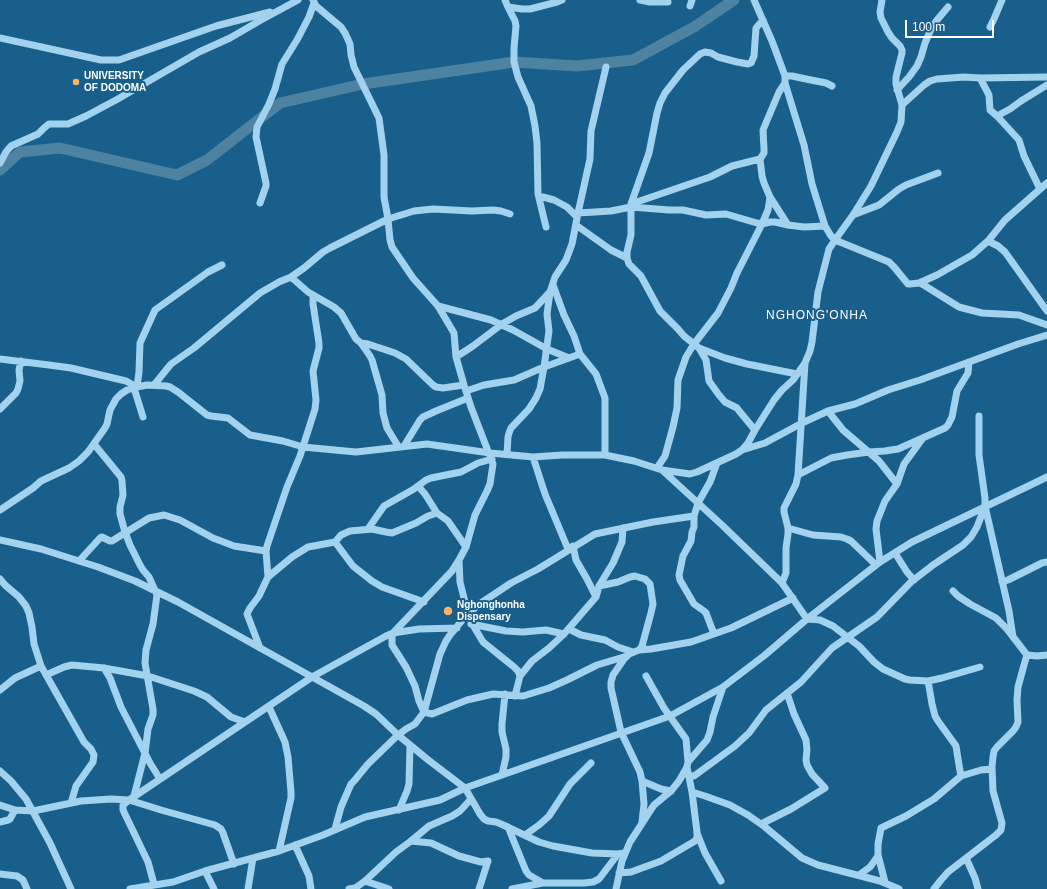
<!DOCTYPE html>
<style>
body{margin:0}
#map{position:relative;width:1047px;height:889px;overflow:hidden;background:#185f8c;font-family:Arial,sans-serif}
canvas{display:block}
.scale{position:absolute;left:905px;top:20px;width:89px;height:18px;box-sizing:border-box;border:2px solid #fff;border-top:0;padding-left:5px;font-size:12px;line-height:14px;white-space:nowrap;color:#fff;-webkit-text-stroke:3px #185f8c;paint-order:stroke}
</style>
<div id="map">
<canvas width="1047" height="889"></canvas>
<div class="scale">100 m</div>
</div>
<script>
const g = document.querySelector('canvas').getContext('2d');
g.lineJoin = 'round';
const poly = rows => new Path2D(rows.map(r => 'M' + r).join(''));
function trace(path, color, width, dash) { g.strokeStyle = color; g.lineWidth = width; g.lineCap = dash ? 'butt' : 'round'; g.setLineDash(dash || []); g.stroke(path); }
function drawText(font, color, halo, rows, align = 'center') {
  g.font = font + ' Arial,sans-serif'; g.lineWidth = 4; g.setLineDash([]); g.textBaseline = 'middle'; g.strokeStyle = halo; g.fillStyle = color; for (const [text, x, y, turn = 0] of rows) {
    g.save(); g.translate(x, y); g.rotate((+turn || 0) * Math.PI / 180); g.textAlign = isNaN(turn) ? turn : align; if (halo) g.strokeText(text, 0, 0); g.fillText(text, 0, 0); g.restore();
  }
}
trace(poly([
 [0,170,20,152,60,148,177,175,207,160,280,103,363,84,514,62,577,66,633,60,694,27,734,0]
]), '#4e82a1', 11);
trace(poly([
 [313,0,316,6,341,27,345,33,350,44,351,55,354,67,379,118,384,155,384,197,388,219,390,240,392,247,413,278,438,306,454,333,456,357,464,385,471,407,493,464,490,484,487,491,475,515,466,547,459,560,452,571,393,633,392,637,392,645,406,667,415,686,419,701,424,712,432,714,467,700,493,694,523,696,549,688,567,680,597,665,627,656],
 [505,0,508,7,522,9,530,9,557,2,562,0],
 [640,0,650,2,668,2],
 [754,0,772,41,785,76,785,83,804,145,812,184,825,226,831,236,835,240,889,262,894,267,908,284,910,284,919,283,922,284,959,307,982,313,1019,315,1047,325],
 [690,6,692,0],
 [508,7,515,21,516,26,514,48,514,62,518,77,531,106,535,126,537,143,538,194,546,227],
 [990,27,994,19,1002,0],
 [0,38,101,60,119,60,216,26,270,12],
 [785,76,792,76,806,79,826,83,832,86],
 [980,78,989,95,990,110,997,116,1019,140,1024,156,1040,189],
 [897,90,909,77,917,66,921,57,925,43,931,29,937,20,948,7],
 [902,105,924,85,930,81,937,79,964,77,980,78,1047,77],
 [997,116,1010,109,1021,101,1047,85],
 [760,159,762,176,764,183,770,197,788,225],
 [0,163,6,152,11,146,38,134,44,128,49,124,68,124,86,116,116,100,199,52,230,38,261,20,298,0],
 [539,198,543,197,554,200,567,207,577,217],
 [260,203,266,186,266,183,256,137,257,127,269,104,275,89,282,64,297,40,309,17,314,3],
 [631,204,710,177,732,166,760,159,764,153,764,149,763,130,779,92,785,83],
 [578,213,611,211,631,207,669,210,683,210,706,215,726,214,757,223,762,224,770,222,775,222,788,225,804,227,825,226],
 [853,215,879,205,899,189,906,185,938,173],
 [576,225,611,250,627,258,629,264,641,276,660,311,678,329,684,336,699,348,706,360,709,381,719,395,725,402,737,408,740,412,755,430],
 [988,241,998,246,1005,252,1047,311],
 [627,258,627,252,631,235,631,204,649,153,657,113,660,103,665,93,683,70,700,54,705,52,711,53,718,57,737,62,748,64,751,63,754,56,756,28,763,20],
 [291,277,308,292,334,307,341,313,356,339,361,343,370,356,372,360,382,395,383,413,387,428,398,446],
 [919,283,937,275,972,255,988,241,1005,220,1047,183],
 [553,285,564,315,574,336,580,354,596,374,605,398,605,455],
 [438,306,491,320,513,330,547,349,569,358],
 [361,343,368,344,395,353,406,359,433,385,436,387,443,388,464,385],
 [699,348,725,358,747,364,797,374],
 [456,357,473,346,502,324,516,316,535,308,549,293],
 [0,359,49,365,71,368,126,381,137,387,139,372,140,343,155,310,208,272,222,265],
 [154,385,171,364,194,348,260,293,279,282,291,277,304,268,323,252,330,248,388,219,414,211,433,209,472,211,493,210,501,211,510,214],
 [134,388,143,417],
 [466,391,484,385,514,380,544,367,580,354],
 [0,409,16,393,18,389,20,381,19,370,21,361],
 [828,411,843,430,879,461,897,484],
 [979,416,979,455,985,498,985,506,1009,611,1013,637],
 [94,444,121,477,122,481,123,495,120,507,120,514,125,532,130,545,140,565,143,570,149,577,157,595,153,624,146,650,145,663,153,709,153,715,148,729,145,753,134,796],
 [404,446,420,420,423,417,436,411,468,398],
 [742,450,765,443,802,423,828,411,855,404,888,390,920,380,1018,344,1047,335],
 [507,454,508,437,509,433,511,428,529,409,536,398,540,389,544,367,549,331,547,314,550,292,555,277,566,260,572,244,578,213,590,159,591,131,606,67],
 [533,457,545,494,568,549],
 [657,468,665,456,673,427,677,408,678,380,686,357,694,344,718,313,731,288,737,273,762,224,768,210,770,197],
 [662,470,722,525,782,583,807,619,820,620,833,626,859,646,874,662,883,669,905,679,910,680,928,681,942,678,980,667],
 [798,475,831,458,847,455,869,452,885,451,898,449,907,445,945,428,948,425,952,417,957,391,968,373,969,362],
 [418,486,425,494,437,513,448,521,466,547],
 [0,510,33,488,41,481,69,468,79,461,88,452,105,428,107,424,110,410,116,399,121,394,127,390,137,387,147,385,166,386,170,387,178,392,207,415,211,416,228,418,250,435,283,441,303,447,356,452,427,444,490,453,533,457,562,455,605,455,634,461,662,470,690,474,697,472,736,454,742,450,748,443,755,430,774,400,782,390,793,380,805,363,810,351,812,342,818,292,829,249,835,240,853,215,871,186,897,132,901,122,902,105,896,84,896,77,902,53,902,50,900,46,892,38,888,32,881,18,880,12,882,0],
 [788,528,813,535,841,537,847,539,851,541,876,565],
 [368,529,384,506,414,489,426,480,431,478,461,472,478,463,492,459],
 [0,540,41,549,98,567,135,581,178,602,364,706,376,714,398,735,427,759,465,788,480,814,484,819,488,821,496,822,501,824,539,842,553,846,592,853,618,854,624,853],
 [335,542,353,566,372,581,382,587,424,602],
 [573,546,576,560,587,579,596,597],
 [895,553,907,572,914,580],
 [459,560,460,582,468,614,473,625,483,642,514,667,518,671,520,676],
 [79,561,100,538,102,537,110,541,112,541,149,518,164,515,180,520,213,538,221,541,234,546,266,551],
 [880,562,876,529,877,521,885,501,897,484,904,464,923,438],
 [268,577,292,557,308,547,335,542,341,535,350,531,372,529,386,532,392,533,416,523,428,516,437,513],
 [0,579,5,585,19,597,26,606,29,613,32,627,34,644,41,666,84,742,91,749,94,755,93,762,76,786,71,803],
 [1002,582,1008,580,1042,563,1047,562],
 [782,583,786,573,786,548,788,534,788,528,784,512,784,508,796,484,798,475,805,363],
 [599,586,618,582,630,577,635,576,645,579,650,584,653,604,651,613,642,646,639,650,629,654,624,659,613,675,611,682,611,688,621,732,640,772,642,781,644,804,642,822],
 [953,591,958,596,970,604,996,618,1007,629,1027,655,1037,656,1047,655],
 [471,624,506,631,523,632,546,630,564,634],
 [569,629,581,635,605,640,618,647,633,652],
 [714,634,706,613,704,611,694,604,680,580,679,575,683,556,691,541,692,532,694,527,694,516,698,503,710,482,717,463],
 [260,648,247,614,250,608,259,596,267,579,268,577,266,551,267,546,287,487,300,456,315,409,316,400,313,371,319,348,319,343,313,304,313,295],
 [639,650,651,649,691,642,731,628,793,598],
 [104,668,110,678,121,707,150,763,160,779],
 [46,675,64,667,72,665,104,668,148,676,194,691,207,697,231,717,245,722],
 [928,681,932,704,935,716,938,721,956,746,959,765,961,776],
 [0,690,15,678,41,666],
 [515,696,520,676,532,661,549,648,564,634,596,597,599,586,613,563,622,542,623,528],
 [269,707,285,742,288,757,291,792,291,798,279,851],
 [688,762,707,740,710,732,713,717,723,687],
 [687,767,692,792,705,796,730,805,748,815,765,827,802,858,818,865,880,881,899,889],
 [0,771,11,781,26,799,50,843,71,889],
 [502,775,506,757,506,749,502,732,502,724,505,694],
 [689,776,694,776,735,746,749,733,766,710,801,682,832,648,877,617,911,582,933,565,963,545,971,537,977,527,985,506],
 [642,781,661,789,671,791],
 [0,805,15,810,33,811,81,801,111,799,129,800,161,810,215,825,221,829,223,833,234,864],
 [399,810,407,791,409,784,410,745],
 [0,822,8,820,10,819,15,810],
 [761,824,791,809,825,788,812,774,807,765,806,760,807,750,806,740,794,714,787,693],
 [508,827,526,871,529,875,543,883,584,883,593,882,599,879,618,854],
 [335,829,341,807,351,784,354,781,368,764,398,735,406,729,415,724,424,712,440,654,446,641,450,635,464,618,478,605,511,583,538,569,595,534,653,522,694,516],
 [697,833,705,853,721,881],
 [525,835,539,825,549,816,570,784,591,763],
 [411,841,431,843,459,856,481,862,488,861,479,889],
 [295,845,309,876,311,889],
 [966,858,975,878,978,889],
 [205,871,214,889],
 [619,873,631,872,661,861,695,841,697,838,697,832,692,792],
 [0,874,17,876,23,880,27,889],
 [859,875,870,867,878,856],
 [365,881,389,889],
 [885,882,878,855,878,844,881,828,906,816,934,799,961,776,981,770,992,769],
 [154,884,148,862,123,810,123,805,129,800,312,677,386,636,393,633,419,629,457,628],
 [130,889,173,882,205,871,279,851,323,835,365,817,440,800,465,788,502,775,670,716,723,687,765,655,807,619,880,562,912,542,1047,477],
 [248,889,253,858],
 [349,889,355,888,365,881,396,852,411,841,429,826,452,816,460,811,471,799],
 [512,889,543,883],
 [616,889,622,861,630,842,650,811,654,805,671,791,679,781,687,767,688,762,686,739,664,708,646,676],
 [934,889,941,880,948,872,996,835,1001,830,1002,823,993,791,992,767,993,757,994,751,997,747,1013,731,1016,727,1018,722,1017,700,1018,687,1024,665,1027,655]
]), '#a2d2ee', 7);
for (const [x, y, r, color] of [
 [76,82,4,"#ffb560"],
 [448,611,5,"#ffb560"]
]) { const dot = new Path2D(); dot.arc(x, y, r, 0, 2 * Math.PI); g.fillStyle = color; g.fill(dot); trace(dot, '#185f8c', 1.5); }
drawText('bold 10px', '#fff', '#185f8c', [
 ["UNIVERSITY",84,76],
 ["OF DODOMA",84,88],
 ["Nghonghonha",457,605],
 ["Dispensary",457,617]
], 'left');
g.letterSpacing = '1px';
drawText('12px', '#fff', '#185f8c', [
 ["NGHONG'ONHA",817,316]
]);
g.letterSpacing = '0px';
</script>
